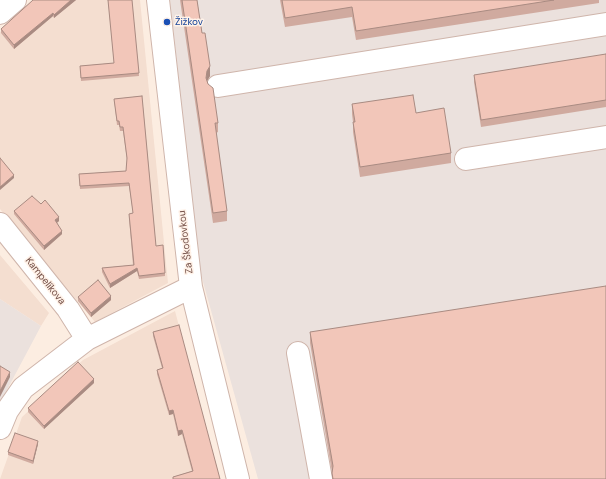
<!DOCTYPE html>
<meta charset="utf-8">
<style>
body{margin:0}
canvas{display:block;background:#fcede1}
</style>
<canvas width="606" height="479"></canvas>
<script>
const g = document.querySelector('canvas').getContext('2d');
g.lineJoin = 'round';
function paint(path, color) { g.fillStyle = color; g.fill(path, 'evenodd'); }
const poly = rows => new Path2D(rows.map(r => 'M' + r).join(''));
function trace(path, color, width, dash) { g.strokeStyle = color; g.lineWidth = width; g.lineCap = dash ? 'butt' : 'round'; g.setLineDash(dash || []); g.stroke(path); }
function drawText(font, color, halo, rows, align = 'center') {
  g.font = font + ' "DM Sans",sans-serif'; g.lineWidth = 3; g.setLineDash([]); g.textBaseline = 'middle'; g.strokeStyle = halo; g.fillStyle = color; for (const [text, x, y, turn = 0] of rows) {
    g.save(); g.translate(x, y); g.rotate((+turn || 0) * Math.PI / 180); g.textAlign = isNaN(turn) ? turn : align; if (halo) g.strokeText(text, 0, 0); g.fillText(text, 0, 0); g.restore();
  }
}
paint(poly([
 [37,0,140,0,168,283,95,322,0,209,0,32],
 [0,255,49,313,41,326,0,299],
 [175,311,220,479,0,479,22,417,83,360]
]), '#f4ded0');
paint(poly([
 [170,0,606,0,606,479,258,479,200,271],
 [0,299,41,326,0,403]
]), '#ebe1dd');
const minor = poly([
 [158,0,191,287,238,479],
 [0,13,15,0],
 [218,86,606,24],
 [466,159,606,137],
 [0,224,68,309,87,339],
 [298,353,321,479],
 [0,428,7,411,23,388,87,339,191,287]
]);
trace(minor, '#cfb5ab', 24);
trace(minor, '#fff', 22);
paint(poly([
 [33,0,76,0,54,18,53,16,14,49,1,33,1,29],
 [108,0,132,0,139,76,81,81,80,66,114,63],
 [180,0,197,0,202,33,210,76,207,81,218,123,218,132,216,133,227,211,227,221,213,223],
 [280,0,599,0,599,3,356,40,352,17,285,27],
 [606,56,606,107,481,127,474,82,474,75],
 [142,96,156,246,165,273,165,276,139,279,137,271,110,288,102,272,102,268,133,265,129,217,129,214,133,213,129,186,80,189,79,174,126,171,127,160,123,131,120,131,119,125,117,125,114,99],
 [352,104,416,113,451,153,451,163,360,177,353,132,353,122,352,114],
 [14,211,59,221,57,223,62,234,44,250,14,214],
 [78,297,111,300,91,317,78,301],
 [153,332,220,479,173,479,173,477,192,471,182,434,178,436,173,414,169,415,157,374,157,370,162,368,153,336],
 [310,332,606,479,332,479,332,472,310,343],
 [94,383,44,429,28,412,28,408],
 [38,444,33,464,8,455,8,452]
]), '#d0aa9f');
paint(poly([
 [71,0,76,0,54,18,54,15],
 [53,13,53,16,14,49,14,45],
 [210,66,210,76,207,81,206,78,207,71],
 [14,175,14,178,0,190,0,187],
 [59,217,59,221,55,224,55,220],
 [62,231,62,234,44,250,44,246],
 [137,268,137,271,110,288,110,284],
 [111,296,111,300,91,317,91,313],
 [10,372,10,377,0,397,0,391],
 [94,379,94,383,44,429,44,426],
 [173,410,173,414,169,415,169,411],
 [182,430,182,434,178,436,178,431],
 [38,441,38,444,33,464,33,461]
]), '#a98b82');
const building = poly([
 [33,0,71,0,54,15,53,13,14,45,1,29,33,0],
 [108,0,132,0,139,73,81,78,80,66,114,63,108,0],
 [182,0,197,0,202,33,205,33,210,66,207,71,206,78,208,84,213,88,218,123,215,123,227,211,213,213,182,0],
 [282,0,554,0,356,31,352,7,285,18,282,0],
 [606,54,606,100,481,120,474,75,606,54],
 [413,95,416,113,444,108,451,153,360,167,353,122,355,122,352,104,413,95],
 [142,96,156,246,163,245,165,273,139,276,137,268,110,284,102,268,134,265,129,214,133,213,129,183,80,186,79,174,126,171,127,158,123,127,120,127,119,121,117,121,114,99,142,96],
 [0,158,14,175,0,187,0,158],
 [32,196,41,204,45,200,59,217,55,220,62,231,44,246,14,211,32,196],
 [98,280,111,296,91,313,78,297,98,280],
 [606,286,606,479,333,479,332,473,333,466,310,332,606,286],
 [179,325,220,479,173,479,173,477,193,471,182,430,178,431,173,410,169,411,157,370,163,368,153,332,179,325],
 [78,362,94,379,44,426,28,408,78,362],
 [0,366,10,372,0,391,0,366],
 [15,433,38,441,33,461,8,452,15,433]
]);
paint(building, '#f2c6b9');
trace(building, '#a98b82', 1);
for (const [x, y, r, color] of [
 [167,22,4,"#1a4fb4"]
]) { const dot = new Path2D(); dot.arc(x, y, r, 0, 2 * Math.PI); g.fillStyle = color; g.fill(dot); trace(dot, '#fff2e8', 1.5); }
drawText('10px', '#164399', '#fff2e8', [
 ["Žižkov",175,22]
], 'left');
drawText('10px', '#745048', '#fff2e8', [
 ["Za Škodovkou",186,242,-97],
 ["Kampelíkova",45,281,51]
]);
</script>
